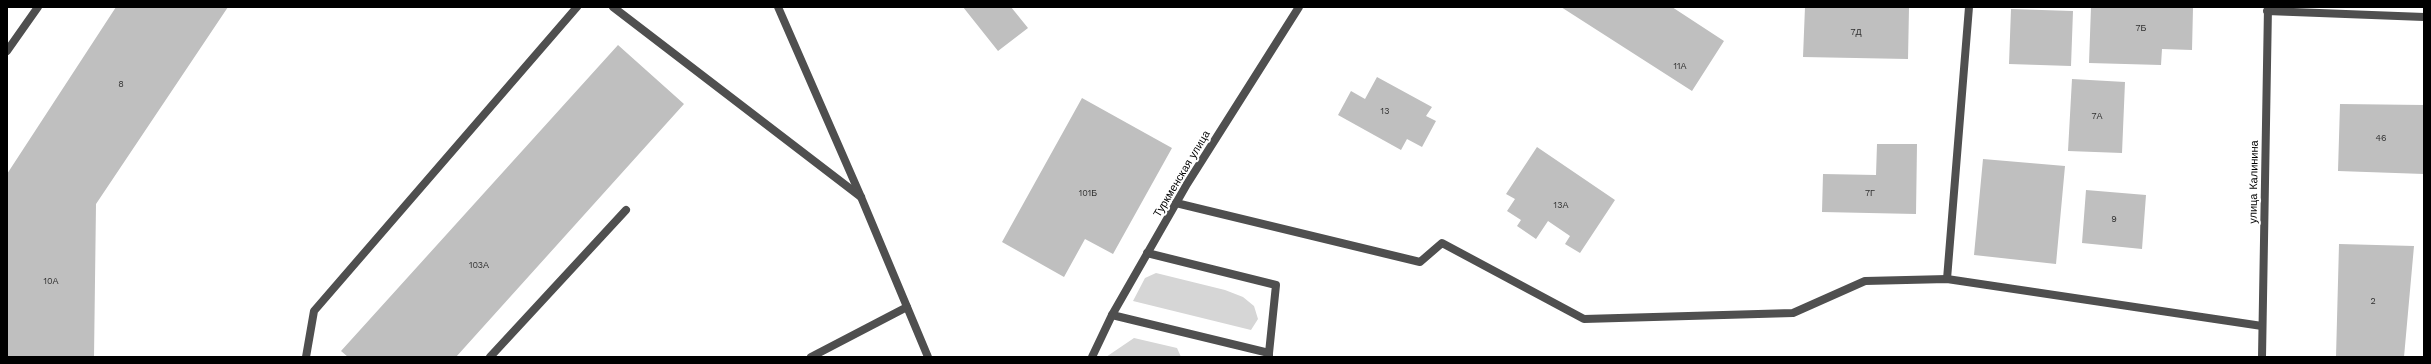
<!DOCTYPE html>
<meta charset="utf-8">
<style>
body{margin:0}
#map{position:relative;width:2431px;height:364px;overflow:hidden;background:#fff;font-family:"Work Sans",sans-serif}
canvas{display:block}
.frame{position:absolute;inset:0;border:8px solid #000;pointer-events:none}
</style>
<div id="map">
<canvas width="2431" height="364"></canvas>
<div class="frame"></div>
</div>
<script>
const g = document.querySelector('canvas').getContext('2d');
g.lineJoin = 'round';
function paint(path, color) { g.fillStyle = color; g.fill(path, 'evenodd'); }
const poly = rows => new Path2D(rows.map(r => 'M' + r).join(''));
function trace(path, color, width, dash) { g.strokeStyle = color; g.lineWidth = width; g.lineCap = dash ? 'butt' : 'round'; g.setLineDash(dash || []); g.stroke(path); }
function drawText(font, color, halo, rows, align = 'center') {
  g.font = font + ' "Work Sans",sans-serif'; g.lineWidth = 4; g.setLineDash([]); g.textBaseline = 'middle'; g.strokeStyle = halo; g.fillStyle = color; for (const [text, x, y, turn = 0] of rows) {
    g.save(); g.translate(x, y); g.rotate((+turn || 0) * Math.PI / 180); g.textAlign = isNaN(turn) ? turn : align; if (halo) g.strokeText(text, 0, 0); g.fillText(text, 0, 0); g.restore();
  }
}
paint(poly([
 [1156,273,1225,290,1243,297,1254,306,1258,319,1251,330,1133,301,1145,278],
 [1134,338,1177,348,1181,357,1106,357]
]), '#d6d6d6');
paint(poly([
 [116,7,228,7,96,204,94,357,7,357,7,174],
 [963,7,1011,7,1028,28,998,51],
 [1561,7,1672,7,1724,41,1692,91],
 [1805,7,1909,8,1908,59,1803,57],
 [2091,7,2193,8,2192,50,2162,49,2161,65,2089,63],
 [2011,9,2073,11,2071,66,2009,64],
 [618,45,684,104,456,357,348,357,341,351],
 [1377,77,1432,107,1426,116,1436,121,1422,147,1407,139,1401,150,1338,115,1351,91,1365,99],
 [2072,79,2125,82,2122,153,2068,151],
 [1082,98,1172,148,1113,254,1085,239,1064,277,1002,242],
 [2340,104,2424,105,2424,174,2338,171],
 [1877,144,1917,144,1916,214,1822,212,1823,174,1876,175],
 [1537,147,1615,200,1580,253,1565,244,1570,236,1548,221,1536,239,1517,226,1521,220,1507,211,1515,199,1506,194],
 [1983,159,2065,166,2056,264,1974,255],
 [2086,190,2146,195,2142,249,2082,243],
 [2339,244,2414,246,2404,357,2336,357]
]), '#bfbfbf');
trace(poly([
 [613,7,861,197],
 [7,51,38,7],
 [1176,203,1420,262,1442,243,1584,319,1793,313,1865,281,1947,279,2262,326],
 [1147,253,1276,285,1269,353],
 [1112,315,1269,353,1269,357],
 [306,357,314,311,577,7],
 [490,357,626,210],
 [811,357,907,307]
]), '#4f4f4f', 8);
trace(poly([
 [778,7,861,197,928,357],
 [2267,11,2424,17],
 [1947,279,1969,7],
 [1092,357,1112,315,1187,184,1299,7],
 [2262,357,2268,7]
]), '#4f4f4f', 8);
drawText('9px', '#303030', null, [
 ["7Б",2141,28],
 ["7Д",1856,32],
 ["11А",1680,66],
 ["8",121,84],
 ["13",1385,111],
 ["7А",2097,116],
 ["46",2381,138],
 ["101Б",1088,193],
 ["7Г",1870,193],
 ["13А",1561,205],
 ["9",2114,219],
 ["103А",479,265],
 ["10А",51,281],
 ["2",2373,301]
]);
drawText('11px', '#000', '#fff', [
 ["Туркменская улица",1182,174,-59],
 ["улица Калинина",2254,182,-89]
]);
</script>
